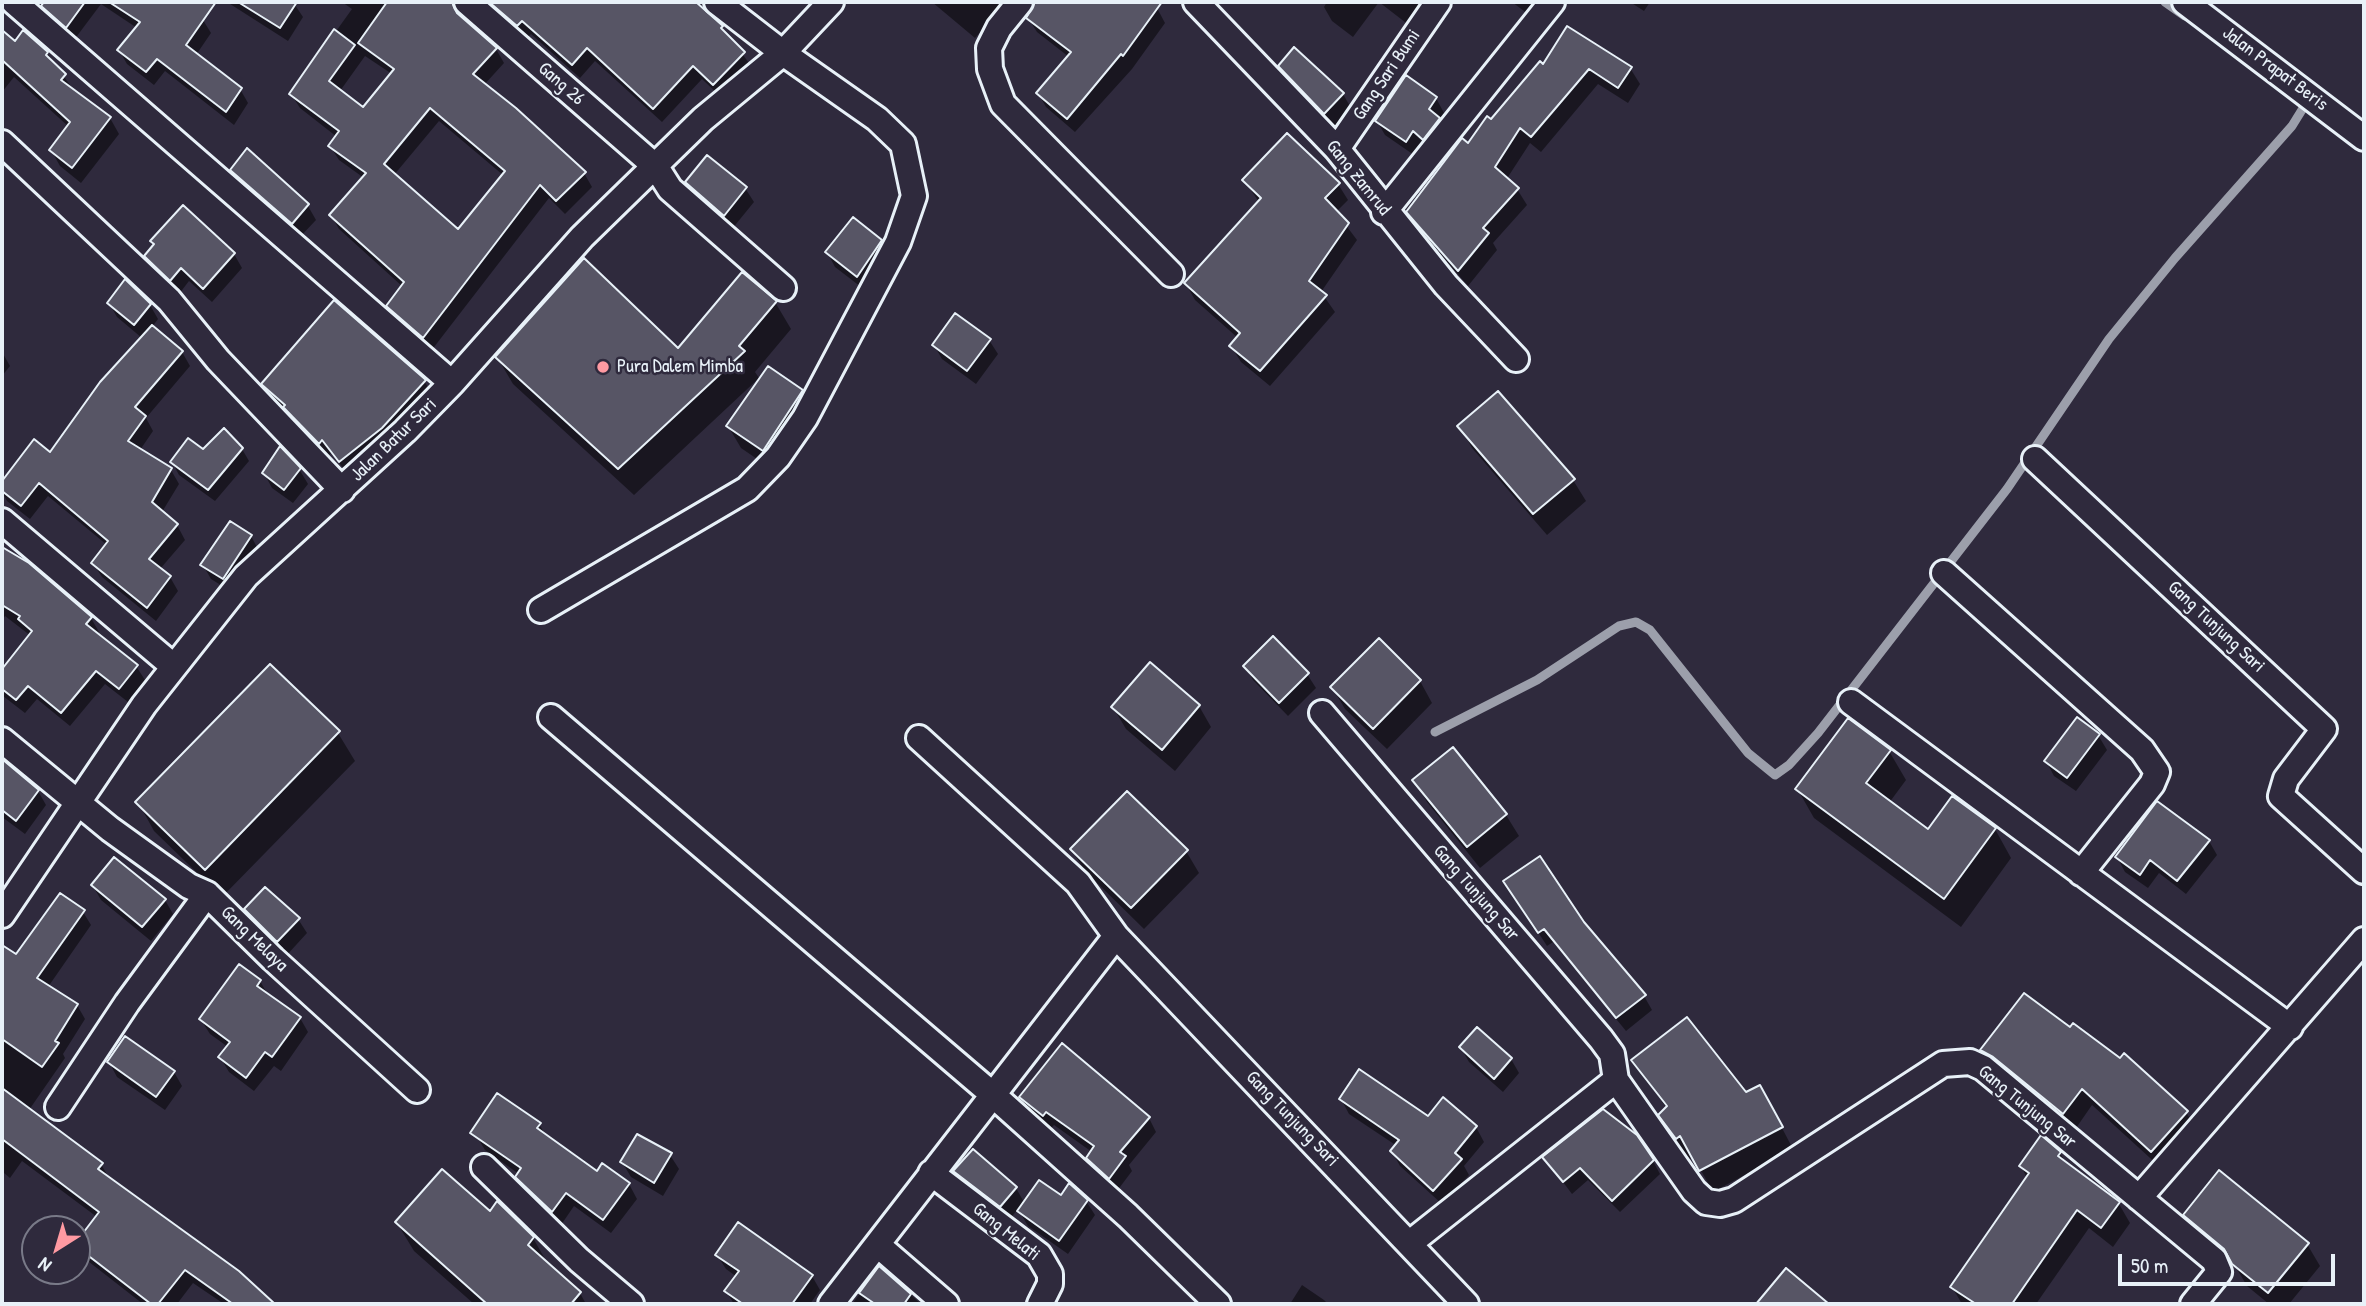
<!DOCTYPE html>
<style>
body{margin:0}
#map{position:relative;width:2366px;height:1306px;overflow:hidden;background:#2f2a3d;font-family:"Patrick Hand",sans-serif}
canvas{display:block}
.frame{position:absolute;inset:0;border:4px solid #e8f1f8;pointer-events:none}
.north{position:absolute;left:21px;top:1215px;width:70px;height:70px;box-sizing:border-box;background:#2f2a3d;border:2px solid #797a88;border-radius:50%;rotate:217deg;font-size:19px;font-weight:700;line-height:28px;text-align:center;color:#e8f1f8}
.north::after{content:'';display:block;margin:auto;width:24px;height:32px;background:#ff9aa2;clip-path:polygon(50% 0,100% 100%,50% 72%,0 100%)}
.scale{position:absolute;left:2118px;top:1254px;width:217px;height:32px;box-sizing:border-box;border:4px solid #e8f1f8;border-top:0;padding-left:9px;font-size:21px;line-height:24px;white-space:nowrap;color:#e8f1f8;-webkit-text-stroke:5px #2f2a3d;paint-order:stroke}
</style>
<div id="map">
<canvas width="2366" height="1306"></canvas>
<div class="frame"></div>
<div class="north">N</div>
<div class="scale">50 m</div>
</div>
<script>
const g = document.querySelector('canvas').getContext('2d');
g.lineJoin = 'round';
function paint(path, color) { g.fillStyle = color; g.fill(path, 'evenodd'); }
const poly = rows => new Path2D(rows.map(r => 'M' + r).join(''));
function trace(path, color, width, dash) { g.strokeStyle = color; g.lineWidth = width; g.lineCap = dash ? 'butt' : 'round'; g.setLineDash(dash || []); g.stroke(path); }
function drawText(font, color, halo, rows, align = 'center') {
  g.font = font + ' "Patrick Hand",sans-serif'; g.lineWidth = 5; g.setLineDash([]); g.textBaseline = 'middle'; g.strokeStyle = halo; g.fillStyle = color; for (const [text, x, y, turn = 0] of rows) {
    g.save(); g.translate(x, y); g.rotate((+turn || 0) * Math.PI / 180); g.textAlign = isNaN(turn) ? turn : align; if (halo) g.strokeText(text, 0, 0); g.fillText(text, 0, 0); g.restore();
  }
}
paint(poly([
 [46,2,176,2,203,20,211,33,196,55,240,89,248,103,234,125,165,71,154,85,127,64,119,50,137,28,101,4,74,40,51,20,43,6],
 [227,2,293,2,303,17,288,41],
 [342,2,471,2,464,6,459,15,496,49,504,63,484,85,584,173,592,187,565,214,549,198,431,351,396,320,388,306,403,287,339,229,331,215,364,178,339,160,330,146,337,137,300,108,291,94,352,9],
 [365,56,392,74,363,109,340,91],
 [439,121,503,175,458,232,394,175],
 [473,2,693,2,722,27,752,67,722,98,702,79,662,122,595,61,580,78,531,34,526,39],
 [932,2,1007,2,975,38],
 [1036,2,1147,2,1157,8,1165,23,1132,69,1075,132,1046,107,1038,93,1069,57,1037,32,1028,18],
 [1327,2,1423,2,1426,6,1410,26,1379,2,1353,37,1332,21,1324,7],
 [1512,2,1538,2,1528,14],
 [1630,2,1650,2,1644,11],
 [2,32,15,44,47,53,75,92,110,118,119,134,81,183,60,166,51,150,69,127,14,77,2,92],
 [1544,67,1630,68,1640,84,1628,103,1598,84,1541,152,1530,143,1506,180,1517,189,1527,205,1493,243,1497,250,1468,286,1418,228,1408,212],
 [1316,69,1343,94,1351,108,1333,128,1309,102,1301,88],
 [1436,98,1444,113,1439,120,1447,134,1432,153,1422,144,1414,155,1385,135,1377,121],
 [247,151,308,206,316,220,300,237,241,185,232,170],
 [1244,180,1338,184,1348,200,1336,212,1357,240,1321,292,1335,312,1270,386,1241,362,1231,346,1238,338,1195,300,1186,284,1259,202],
 [687,182,745,188,754,202,732,229,695,197],
 [183,207,234,254,242,268,212,302,189,281,179,294,155,271,146,257],
 [881,241,889,256,865,290,835,267,827,252],
 [775,302,791,329,755,372,759,378,634,495,513,384,497,357,679,350],
 [109,303,150,305,158,319,152,327,182,352,190,366,146,418,153,431,140,450,171,470,179,484,162,512,177,525,185,540,160,569,170,577,178,591,156,621,102,577,93,563,107,545,48,496,30,519,7,501,2,492,2,484,35,442,50,454,142,338,117,317],
 [989,340,998,354,976,384,942,359,934,345],
 [2,352,10,366,2,376],
 [424,381,433,395,349,475,331,453,328,457,272,398,263,384],
 [802,391,814,413,776,472,741,448,728,426],
 [1460,426,1573,480,1586,501,1547,535,1472,448],
 [242,449,249,461,215,501,179,475,172,462,203,451],
 [299,469,308,484,293,503,272,488,264,473],
 [230,523,251,536,259,551,232,592,211,579,203,565],
 [4,551,91,618,99,632,97,634,136,666,145,680,128,702,105,684,70,726,37,699,25,713,3,696,2,672,31,636,5,616,2,621],
 [1379,640,1420,681,1432,703,1387,749,1345,709,1332,687],
 [1245,666,1307,674,1316,688,1288,716,1253,680],
 [1199,706,1211,727,1175,771,1126,729,1113,707],
 [338,733,355,761,222,897,154,831,138,802],
 [2098,735,2107,750,2076,791,2054,776,2046,761],
 [1889,751,1906,780,1889,803,1928,832,1995,829,2011,858,1961,927,1814,818,1798,790],
 [2,761,38,791,46,805,25,834,2,817],
 [1415,781,1506,815,1519,836,1480,868,1427,802],
 [2209,841,2217,855,2186,894,2159,873,2148,888,2125,872,2117,857],
 [1072,850,1186,851,1199,873,1144,929,1085,871],
 [93,886,165,900,173,914,151,941,101,900],
 [1514,895,1582,923,1644,996,1652,1010,1626,1031,1553,942,1547,946],
 [246,910,298,919,307,933,286,956,254,924],
 [83,912,91,925,48,987,77,1005,85,1019,63,1054,65,1058,29,1110,101,1164,109,1178,238,1273,273,1304,224,1304,193,1283,177,1304,143,1304,84,1258,77,1246,97,1217,22,1161,10,1178,4,1173,2,1175,2,947,17,957],
 [260,981,268,995,300,1018,308,1032,281,1071,274,1066,254,1091,229,1072,220,1057,228,1047,210,1034,201,1020],
 [1461,1048,1511,1059,1519,1073,1503,1092,1469,1062],
 [1983,1051,2186,1112,2196,1129,2161,1168,2092,1105,2074,1131,1992,1068],
 [1634,1061,1746,1095,1772,1109,1793,1149,1713,1192,1693,1156,1689,1160,1673,1137,1661,1115,1667,1109],
 [109,1062,174,1072,182,1086,165,1110,117,1077],
 [1021,1097,1149,1118,1156,1132,1129,1165,1132,1171,1117,1191,1096,1172,1088,1158,1092,1152,1054,1125,1051,1128,1029,1111],
 [1341,1099,1476,1127,1484,1142,1464,1166,1469,1175,1442,1204,1400,1166,1392,1151,1397,1146,1349,1114],
 [539,1124,546,1136,597,1173,629,1184,637,1199,611,1233,574,1206,561,1225,526,1191,517,1177,519,1174,485,1150,476,1135],
 [2060,1153,2066,1164,2119,1204,2130,1223,2113,1247,2089,1228,2036,1304,1962,1304,1952,1287,2027,1178,2021,1166],
 [670,1155,679,1169,663,1196,631,1177,622,1162],
 [1545,1158,1653,1161,1660,1174,1620,1212,1588,1180,1572,1194],
 [955,1171,1016,1188,1025,1204,1061,1197,1086,1201,1095,1215,1068,1254,1028,1226,1018,1209,1009,1220,964,1186],
 [490,1214,533,1238,549,1266,580,1293,586,1304,474,1304,414,1251,397,1223],
 [2185,1215,2307,1244,2320,1266,2289,1304,2269,1304,2247,1286,2237,1269,2197,1236],
 [717,1255,812,1276,820,1290,810,1304,734,1304,726,1291,737,1277,726,1269],
 [880,1268,921,1304,852,1304],
 [1302,1285,1324,1300,1328,1304,1290,1304]
]), '#0007');
trace(poly([
 [2165,2,2185,16],
 [1435,732,1537,680,1619,626,1636,622,1650,630,1748,753,1775,775,1789,765,1818,733,2007,489,2109,339,2175,258,2292,126,2305,105,2300,101]
]), '#9c9fab', 9);
const building = poly([
 [44,2,85,2,66,28,41,6,44,2],
 [109,2,216,2,186,45,242,88,226,112,157,59,146,72,117,50,140,22,109,2],
 [238,2,297,2,280,28,238,2],
 [387,2,452,2,457,13,497,48,473,74,516,108,586,172,556,201,540,185,423,338,386,306,404,282,329,215,366,173,328,146,339,131,289,94,334,29,355,45,329,81,363,107,394,69,358,43,387,2],
 [430,108,505,171,458,229,384,164,430,108],
 [489,2,696,2,723,26,721,28,745,52,713,85,693,66,653,109,587,48,572,65,522,21,517,26,489,2],
 [1035,2,1162,2,1123,56,1121,54,1067,119,1036,93,1071,52,1026,18,1035,2],
 [1567,26,1632,67,1618,88,1589,69,1531,137,1520,128,1495,167,1519,188,1483,228,1489,233,1458,271,1406,212,1462,138,1468,143,1487,116,1491,119,1540,61,1543,64,1567,26],
 [2,30,15,41,23,30,48,52,46,55,66,74,61,80,111,117,72,168,49,150,70,122,2,60,2,30],
 [1294,47,1344,93,1324,114,1278,66,1294,47],
 [1406,75,1437,97,1429,109,1440,118,1423,140,1413,131,1406,142,1375,121,1406,75],
 [1287,133,1340,183,1325,198,1349,223,1309,281,1327,295,1260,371,1229,346,1240,333,1184,283,1261,198,1242,180,1287,133],
 [247,148,309,204,292,224,230,170,247,148],
 [707,155,747,187,724,216,685,182,707,155],
 [183,205,235,253,203,289,181,268,170,281,144,256,154,244,150,241,183,205],
 [853,217,882,240,857,277,825,252,853,217],
 [584,258,678,348,742,272,777,301,739,346,745,351,618,469,495,357,584,258],
 [125,279,151,304,134,325,107,303,125,279],
 [334,300,426,380,382,428,339,462,322,440,319,444,283,407,285,405,261,384,334,300],
 [955,313,991,339,967,371,932,345,955,313],
 [152,325,183,351,135,407,146,416,128,441,172,468,152,502,178,524,149,559,171,576,147,608,91,563,108,541,39,483,21,506,2,491,2,481,34,439,50,452,100,382,152,325],
 [768,366,803,390,763,451,726,426,768,366],
 [1498,391,1575,479,1533,514,1457,426,1498,391],
 [224,428,243,448,208,490,170,462,188,438,203,449,224,428],
 [280,446,301,468,284,490,262,473,280,446],
 [230,521,252,535,223,579,200,565,230,521],
 [2,547,29,563,92,617,86,624,138,665,119,689,96,671,61,713,28,686,16,700,2,689,2,669,32,631,18,619,20,616,2,605,2,547],
 [1273,636,1309,673,1279,703,1243,666,1273,636],
 [1379,638,1421,680,1373,729,1330,687,1379,638],
 [1150,662,1200,705,1162,750,1111,707,1150,662],
 [270,664,340,731,205,870,135,802,270,664],
 [2077,717,2100,734,2067,778,2044,761,2077,717],
 [1848,718,1891,750,1866,783,1928,829,1952,796,1996,828,1944,899,1795,789,1848,718],
 [1453,747,1507,814,1467,847,1412,780,1453,747],
 [2,759,39,790,16,821,2,810,2,759],
 [1127,791,1188,850,1131,908,1070,849,1127,791],
 [2157,801,2210,840,2177,881,2150,860,2140,875,2115,857,2157,801],
 [1540,856,1584,922,1646,995,1616,1018,1544,929,1538,933,1503,881,1540,856],
 [114,857,166,899,142,927,91,885,114,857],
 [265,887,300,918,277,942,244,909,265,887],
 [60,893,85,910,37,978,78,1004,55,1041,59,1043,42,1067,2,1039,2,945,16,954,60,893],
 [239,964,261,980,257,986,301,1017,272,1057,265,1052,246,1078,218,1057,230,1042,199,1019,239,964],
 [2024,993,2070,1027,2073,1023,2120,1058,2124,1053,2188,1111,2151,1152,2082,1089,2063,1114,1993,1057,1980,1050,2024,993],
 [1687,1017,1746,1092,1760,1085,1783,1127,1699,1171,1680,1136,1676,1139,1658,1115,1667,1106,1631,1060,1687,1017],
 [1477,1027,1512,1058,1494,1079,1459,1047,1477,1027],
 [125,1036,175,1071,156,1097,107,1062,125,1036],
 [1062,1043,1150,1117,1120,1152,1126,1156,1109,1179,1086,1158,1094,1146,1046,1112,1043,1116,1019,1097,1062,1043],
 [1359,1069,1428,1116,1443,1097,1477,1126,1455,1153,1462,1159,1433,1191,1390,1151,1399,1140,1339,1099,1359,1069],
 [2,1088,103,1163,98,1169,239,1271,275,1304,233,1304,185,1270,158,1304,151,1304,77,1247,77,1241,99,1212,2,1139,2,1088],
 [497,1093,541,1123,537,1128,597,1171,602,1163,630,1183,603,1220,566,1193,552,1212,515,1177,521,1168,470,1133,497,1093],
 [1603,1109,1637,1135,1654,1160,1612,1201,1580,1168,1563,1182,1542,1157,1603,1109],
 [637,1134,672,1153,654,1183,620,1162,637,1134],
 [2041,1135,2061,1152,2058,1156,2120,1202,2101,1228,2077,1210,2012,1304,1976,1304,1950,1287,2029,1173,2019,1166,2041,1135],
 [973,1149,1017,1187,1000,1207,953,1171,973,1149],
 [442,1169,490,1211,497,1201,534,1237,528,1245,581,1292,571,1304,487,1304,395,1222,442,1169],
 [2219,1170,2309,1243,2268,1293,2232,1264,2224,1249,2183,1215,2219,1170],
 [1039,1180,1061,1195,1069,1183,1088,1200,1059,1241,1017,1211,1039,1180],
 [738,1222,813,1275,792,1304,743,1304,724,1291,739,1271,715,1255,738,1222],
 [879,1266,911,1294,904,1304,875,1304,859,1293,879,1266],
 [1786,1268,1829,1304,1756,1304,1786,1268]
]);
paint(building, '#575565');
trace(building, '#e8f1f8', 2);
const street = poly([
 [14,2,452,383],
 [467,2,656,167,670,189,783,288],
 [1020,2,999,28,989,48,990,69,1003,104,1171,274],
 [1196,2,1337,149,1446,285,1516,359],
 [2185,2,2364,138],
 [2,143,169,300,218,360,342,490],
 [1337,149,1438,2],
 [1384,212,1552,2],
 [2035,459,2324,729,2286,779,2281,796,2364,871],
 [2,521,173,666],
 [1944,573,2142,750,2157,772,2152,784,2081,873],
 [541,610,747,489,778,457,805,418,898,242,914,196,903,144,877,119,783,53,717,2],
 [1851,702,2290,1027],
 [1322,713,1601,1039,1612,1054,1616,1080,1694,1191,1706,1202,1720,1204,1734,1200,1943,1064,1970,1062,1983,1068,2214,1260,2219,1272,2193,1304],
 [551,717,992,1094,1128,1216,1218,1304],
 [919,738,1078,883,1116,936,1466,1304],
 [2,740,110,829,189,886,207,894,273,959,417,1090],
 [2,915,144,705,246,576,405,431,452,383,582,237,703,119,783,53,831,2],
 [58,1107,127,1003,207,894],
 [484,1167,579,1260,631,1304],
 [931,1173,1039,1255,1050,1274,1050,1284,1040,1304],
 [2139,1198,2364,940],
 [1410,1243,1616,1080],
 [879,1246,946,1304],
 [831,1304,1116,936]
]);
trace(street, '#e8f1f8', 30);
trace(street, '#2f2a3d', 24);
for (const [x, y, r, color] of [
 [603,367,7,"#ff9aa2"]
]) { const dot = new Path2D(); dot.arc(x, y, r, 0, 2 * Math.PI); g.fillStyle = color; g.fill(dot); trace(dot, '#2f2a3d', 2.5); }
drawText('19px', '#e8f1f8', '#2f2a3d', [
 ["Jalan Prapat Beris",2275,69,37],
 ["Gang Sari Bumi",1387,75,-56],
 ["Gang 26",561,84,41],
 ["Gang Zamrud",1358,178,51],
 ["Jalan Batur Sari",394,440,-44],
 ["Gang Tunjung Sari",2216,627,43],
 ["Gang Tunjung Sar",1476,893,49],
 ["Gang Melaya",254,939,44],
 ["Gang Tunjung Sar",2027,1107,39],
 ["Gang Tunjung Sari",1292,1119,46],
 ["Gang Melati",1006,1232,39]
]);
drawText('19px', '#e8f1f8', '#2f2a3d', [
 ["Pura Dalem Mimba",617,367]
], 'left');
</script>
